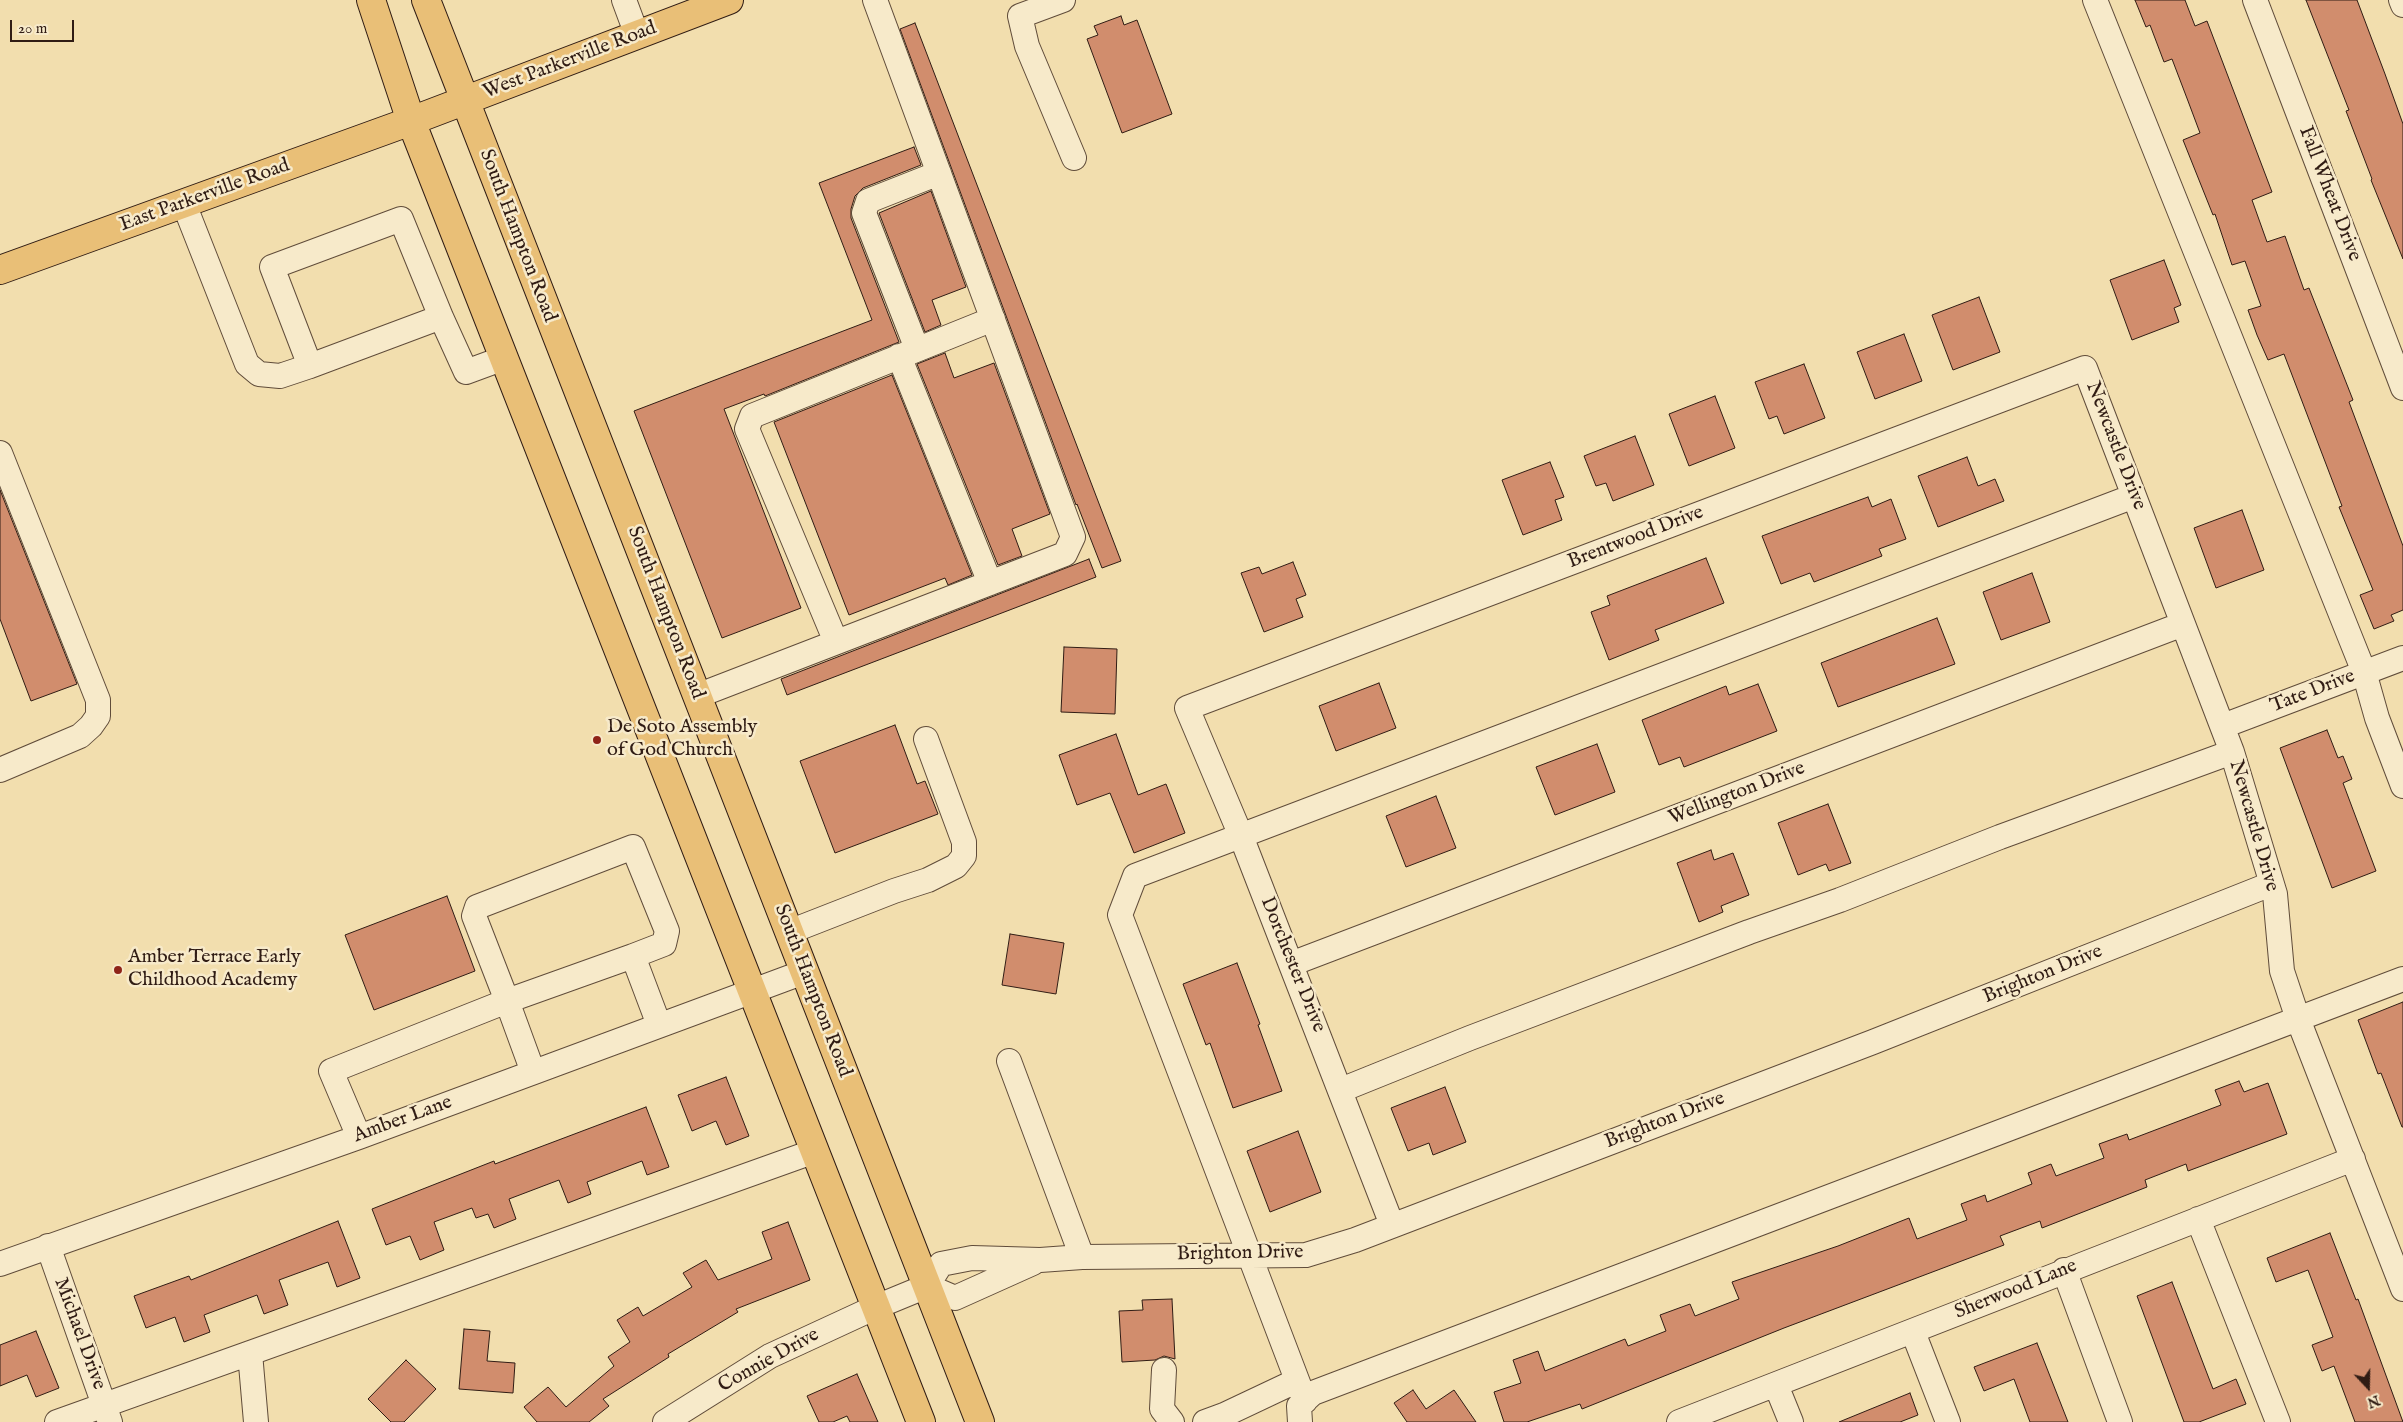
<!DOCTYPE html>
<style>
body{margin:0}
#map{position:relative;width:2403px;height:1422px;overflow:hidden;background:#f2deae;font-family:"IM FELL English",serif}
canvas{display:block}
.north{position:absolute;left:2343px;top:1362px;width:50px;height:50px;-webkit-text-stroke:4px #f7eaca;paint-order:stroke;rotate:159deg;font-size:14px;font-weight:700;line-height:20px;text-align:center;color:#301c14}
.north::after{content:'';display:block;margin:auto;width:18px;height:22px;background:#301c14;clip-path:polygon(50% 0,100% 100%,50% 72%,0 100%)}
.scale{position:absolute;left:10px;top:20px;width:64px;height:22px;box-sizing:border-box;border:2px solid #301c14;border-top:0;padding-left:6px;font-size:15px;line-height:18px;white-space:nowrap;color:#301c14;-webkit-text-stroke:4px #f7eaca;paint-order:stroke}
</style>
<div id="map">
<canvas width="2403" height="1422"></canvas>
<div class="north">N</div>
<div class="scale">20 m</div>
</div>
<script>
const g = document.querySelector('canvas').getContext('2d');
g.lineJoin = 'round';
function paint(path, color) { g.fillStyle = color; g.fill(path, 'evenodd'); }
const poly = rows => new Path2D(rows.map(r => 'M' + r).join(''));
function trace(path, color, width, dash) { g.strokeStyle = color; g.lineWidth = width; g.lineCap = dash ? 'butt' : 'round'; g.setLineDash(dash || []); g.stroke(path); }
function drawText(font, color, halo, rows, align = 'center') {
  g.font = font + ' "IM FELL English",serif'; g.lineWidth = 5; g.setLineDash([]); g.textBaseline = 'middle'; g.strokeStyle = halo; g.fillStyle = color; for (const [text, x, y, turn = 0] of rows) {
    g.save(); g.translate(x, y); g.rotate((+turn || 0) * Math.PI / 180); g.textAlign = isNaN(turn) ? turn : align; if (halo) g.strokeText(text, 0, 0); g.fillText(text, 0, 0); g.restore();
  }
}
const building = poly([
 [2135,0,2185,0,2195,26,2207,21,2272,192,2252,200,2267,242,2285,236,2304,290,2309,288,2353,400,2349,402,2403,546,2403,610,2391,615,2394,621,2374,629,2360,595,2373,590,2339,507,2342,506,2284,354,2268,360,2257,335,2248,310,2261,306,2245,261,2232,265,2215,214,2213,215,2183,140,2200,133,2188,101,2172,59,2164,62,2150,25,2146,27,2135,0],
 [2306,0,2357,0,2385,74,2403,124,2403,259,2371,180,2372,179,2346,111,2349,110,2306,0],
 [1121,16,1124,25,1137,20,1172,114,1122,133,1087,39,1098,35,1094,26,1121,16],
 [915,23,1121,561,1102,568,1077,504,1076,505,900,29,915,23],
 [914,147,921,165,863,188,855,196,851,209,851,218,899,342,765,396,764,394,724,409,801,608,722,638,634,411,872,320,819,183,914,147],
 [931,191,966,287,932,300,941,325,925,332,879,213,931,191],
 [2164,260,2181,305,2174,308,2179,322,2132,340,2110,280,2164,260],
 [1979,297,2000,352,1953,370,1932,315,1979,297],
 [1904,334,1922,381,1875,399,1857,352,1904,334],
 [945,353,954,378,994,363,1050,514,1012,529,1022,556,998,565,917,364,945,353],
 [1804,364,1825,418,1784,434,1777,416,1769,419,1755,382,1804,364],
 [892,375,972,575,948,585,945,578,849,615,774,422,892,375],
 [1715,396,1735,448,1689,466,1669,414,1715,396],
 [1635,436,1654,485,1613,501,1606,483,1596,486,1584,456,1635,436],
 [1967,457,1978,486,1995,479,2004,501,1938,527,1918,476,1967,457],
 [1550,462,1564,497,1555,500,1562,520,1523,535,1502,480,1550,462],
 [0,490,77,684,31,701,0,619,0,490],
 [1868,497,1872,507,1891,499,1906,539,1879,549,1882,556,1814,582,1810,573,1781,584,1762,536,1868,497],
 [2242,510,2264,570,2216,588,2194,528,2242,510],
 [1706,558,1724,603,1655,630,1659,640,1609,660,1591,612,1610,605,1607,596,1706,558],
 [1089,559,1096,577,787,695,781,679,1089,559],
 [1293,562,1306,595,1296,599,1303,617,1264,632,1241,573,1259,567,1262,574,1293,562],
 [2032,573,2050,622,2001,640,1983,592,2032,573],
 [1937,618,1955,664,1838,707,1821,663,1937,618],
 [1064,647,1117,649,1115,714,1061,712,1064,647],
 [1379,683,1396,728,1336,751,1319,706,1379,683],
 [1758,684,1777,731,1684,767,1680,757,1659,765,1642,720,1726,686,1729,695,1758,684],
 [895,725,917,784,925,781,938,814,835,853,800,761,895,725],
 [2327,730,2338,758,2343,756,2352,779,2343,783,2376,871,2332,888,2280,748,2327,730],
 [1116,734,1138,795,1166,784,1185,833,1134,853,1110,793,1077,805,1059,755,1116,734],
 [1597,744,1615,792,1555,815,1536,767,1597,744],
 [1436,796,1456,848,1406,867,1386,816,1436,796],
 [1828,804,1851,863,1829,871,1826,864,1798,875,1778,823,1828,804],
 [1711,850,1714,860,1733,853,1749,895,1721,906,1723,912,1699,922,1677,863,1711,850],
 [447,896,475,971,374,1010,345,935,447,896],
 [1010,934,1064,943,1056,994,1002,985,1010,934],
 [1237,963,1260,1024,1258,1025,1282,1091,1233,1108,1210,1043,1206,1045,1183,984,1237,963],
 [2403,1002,2403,1127,2402,1127,2381,1073,2378,1074,2358,1020,2403,1002],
 [726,1077,749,1136,726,1145,716,1121,692,1131,678,1095,726,1077],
 [2239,1081,2244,1092,2268,1083,2287,1134,2188,1171,2186,1164,2145,1180,2147,1187,2042,1228,2040,1221,2000,1236,2004,1245,1784,1328,1582,1409,1580,1404,1527,1422,1504,1422,1494,1392,1521,1383,1513,1360,1538,1351,1545,1371,1625,1339,1628,1346,1666,1331,1660,1315,1690,1304,1695,1316,1739,1299,1732,1282,1838,1246,1909,1218,1917,1239,1967,1220,1961,1204,1985,1195,1987,1202,2032,1184,2028,1173,2051,1164,2056,1176,2104,1158,2099,1144,2127,1134,2129,1140,2221,1105,2215,1090,2239,1081],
 [1445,1087,1466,1142,1433,1155,1429,1143,1408,1151,1391,1108,1445,1087],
 [646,1107,669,1167,647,1175,642,1161,587,1182,591,1194,568,1203,559,1180,509,1199,516,1219,494,1228,488,1214,476,1218,472,1208,434,1222,444,1250,420,1260,410,1236,386,1245,372,1209,494,1161,495,1164,646,1107],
 [1298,1131,1321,1192,1270,1212,1247,1151,1298,1131],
 [338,1221,360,1278,337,1287,328,1262,279,1280,288,1305,264,1314,257,1295,204,1315,210,1332,184,1342,175,1317,146,1328,134,1296,189,1276,191,1280,338,1221],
 [788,1222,810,1280,736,1309,738,1312,668,1354,669,1357,603,1399,609,1406,589,1422,537,1422,524,1407,548,1387,566,1407,614,1366,608,1357,630,1342,617,1320,638,1307,643,1316,692,1287,683,1273,706,1260,718,1280,772,1259,762,1232,788,1222],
 [2330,1233,2356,1300,2358,1299,2403,1422,2355,1422,2334,1366,2322,1371,2312,1345,2333,1337,2308,1270,2276,1282,2267,1258,2330,1233],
 [2172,1282,2213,1389,2236,1379,2246,1404,2199,1422,2184,1422,2137,1296,2172,1282],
 [1172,1299,1175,1359,1164,1356,1155,1360,1122,1362,1119,1311,1143,1310,1142,1300,1172,1299],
 [464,1329,490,1331,487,1361,515,1363,513,1393,459,1389,464,1329],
 [36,1331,59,1388,36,1397,27,1375,0,1386,0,1345,36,1331],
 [2037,1343,2068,1422,2030,1422,2014,1379,1984,1391,1974,1367,2037,1343],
 [406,1360,436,1389,404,1422,391,1422,368,1399,406,1360],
 [857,1374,878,1422,850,1422,847,1416,833,1422,819,1422,807,1396,857,1374],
 [1413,1390,1426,1409,1454,1390,1476,1422,1407,1422,1394,1403,1413,1390],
 [1910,1393,1918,1415,1900,1422,1839,1422,1910,1393]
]);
paint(building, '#d18d6d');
trace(building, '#301c14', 1);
const minor = poly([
 [624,0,637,35],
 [1063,0,1020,16,1027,46,1074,158],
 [2095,0,2364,672,2377,718,2403,786],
 [2255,0,2403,388],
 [2401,0,2403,5],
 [184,204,247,364,259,374,280,376,310,366,272,267,401,219,441,317,466,372,504,358],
 [917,349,864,213,868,201,939,173],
 [899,356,990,583],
 [310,366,441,317],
 [0,453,98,700,98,716,91,726,80,736,0,770],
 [836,642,747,429,752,416,993,319],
 [697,696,1065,554,1073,537,875,0],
 [2223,726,2403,658],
 [789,932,894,891,928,880,956,866,964,856,964,842,926,739],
 [1291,964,2183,624],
 [1009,1061,1082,1257],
 [533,1072,507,1001,633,956,659,1025],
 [1341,1090,1470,1038,1749,932,1840,900,2000,837,2232,752],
 [359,1137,331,1071,507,1001,474,916,477,907,633,847,667,931,664,944,633,956],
 [2198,1219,2278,1422],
 [1392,1225,1241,836,1187,708,2085,368,2232,752,2275,894,2282,971,2298,1019,2403,1289],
 [48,1246,110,1422],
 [0,1264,359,1137,804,972],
 [2064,1270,2120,1422],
 [927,1286,941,1264,972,1258,1040,1260,1082,1257,1306,1255,1355,1240,1873,1042,2271,884],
 [927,1286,955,1298,1033,1263],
 [1913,1332,1948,1422],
 [250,1353,256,1422],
 [1164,1370,1162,1409,1172,1422],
 [1776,1385,1791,1422],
 [1305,1401,1120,915,1135,876,2134,496],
 [57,1422,815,1151],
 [665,1422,770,1356,876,1307,927,1286],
 [1205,1422,1224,1415,1296,1381],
 [1300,1422,1299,1406,1313,1393,2403,979],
 [1679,1422,2353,1159]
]);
const major = poly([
 [371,0,411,121,921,1422],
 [426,0,980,1422],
 [0,270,411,121,729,0]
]);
trace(minor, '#604c3a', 26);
trace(major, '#301c14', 30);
trace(minor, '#f7eaca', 24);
trace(major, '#e9bf77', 28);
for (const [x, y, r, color] of [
 [597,740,5,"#8f2418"],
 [118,970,5,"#8f2418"]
]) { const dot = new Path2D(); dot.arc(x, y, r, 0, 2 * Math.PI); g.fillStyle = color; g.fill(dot); trace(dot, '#f7eaca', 2); }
drawText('20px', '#301c14', '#f7eaca', [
 ["West Parkerville Road",570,61,-21],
 ["Fall Wheat Drive",2329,194,69],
 ["East Parkerville Road",205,196,-20],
 ["South Hampton Road",517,236,69],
 ["Newcastle Drive",2115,446,69],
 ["Brentwood Drive",1636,538,-21],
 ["South Hampton Road",665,613,69],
 ["Tate Drive",2313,692,-21],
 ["Wellington Drive",1737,794,-21],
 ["Newcastle Drive",2253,826,74],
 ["Dorchester Drive",1292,965,68],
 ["Brighton Drive",2043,975,-22],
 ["South Hampton Road",812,991,69],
 ["Amber Lane",403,1120,-20],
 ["Brighton Drive",1665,1121,-21],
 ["Brighton Drive",1240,1254,-1],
 ["Sherwood Lane",2016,1290,-22],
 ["Michael Drive",79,1334,70],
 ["Connie Drive",769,1361,-29]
]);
drawText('20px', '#301c14', '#f7eaca', [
 ["De Soto Assembly",607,728],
 ["of God Church",607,751],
 ["Amber Terrace Early",128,958],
 ["Childhood Academy",128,981]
], 'left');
</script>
